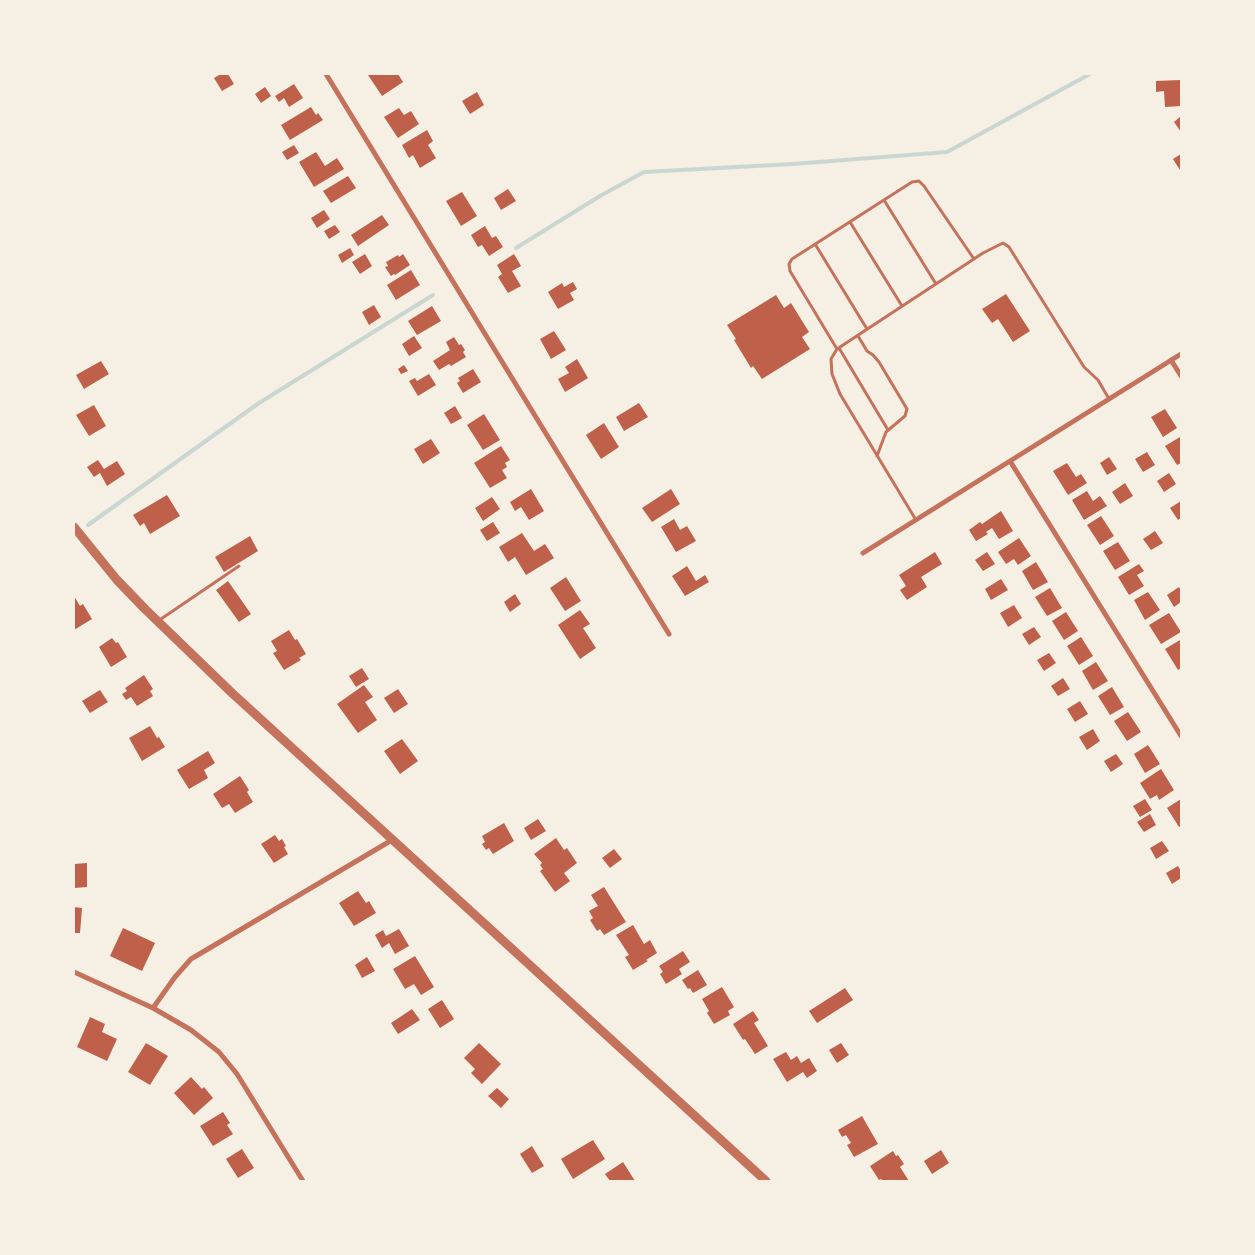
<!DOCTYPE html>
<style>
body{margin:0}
#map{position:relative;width:1255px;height:1255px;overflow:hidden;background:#f6efe4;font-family:"Nunito Sans",sans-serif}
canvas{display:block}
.frame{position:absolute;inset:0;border:75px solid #f6efe4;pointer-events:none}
</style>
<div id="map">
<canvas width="1255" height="1255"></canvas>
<div class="frame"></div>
</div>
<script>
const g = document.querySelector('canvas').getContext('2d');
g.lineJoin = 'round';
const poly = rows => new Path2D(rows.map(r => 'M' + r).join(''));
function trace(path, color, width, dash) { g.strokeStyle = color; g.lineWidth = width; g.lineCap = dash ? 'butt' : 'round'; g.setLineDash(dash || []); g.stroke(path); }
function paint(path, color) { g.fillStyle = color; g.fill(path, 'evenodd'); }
trace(poly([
 [516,248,600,196,644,172,793,164,947,152,1090,74],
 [88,525,259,403,433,295]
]), '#c9d6d2', 4);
paint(poly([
 [221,74,228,74,234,84,222,91,214,78],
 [370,74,398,74,403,82,382,96,368,75],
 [1180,80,1181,106,1165,107,1164,91,1156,92,1156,81],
 [294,84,303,98,289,107,284,98,279,102,275,96],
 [265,87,271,96,261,103,255,94],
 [477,92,484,105,470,114,462,101],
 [311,107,316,115,318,113,323,120,290,140,281,125],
 [399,108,404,115,411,111,419,124,398,138,384,117],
 [1181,116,1181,132,1174,122],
 [427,130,433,141,428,145,436,158,420,168,413,155,409,158,402,145],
 [294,145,299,153,287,160,282,152],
 [316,152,325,166,337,158,344,169,314,187,299,162],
 [1181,154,1181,169,1180,170,1173,159],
 [348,176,356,188,331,203,323,191],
 [508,189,516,201,501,210,494,198],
 [462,192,477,216,461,226,446,201],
 [324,210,330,219,317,228,311,218],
 [382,215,389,225,358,246,351,235],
 [335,225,340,232,329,239,324,231],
 [485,226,492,238,496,236,503,247,489,256,482,245,478,247,471,235],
 [350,248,354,255,342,263,338,255],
 [365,254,372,266,360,274,352,262],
 [403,254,410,265,395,275,394,274,391,276,385,267,388,266,386,262,398,255,399,257],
 [514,254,521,266,512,271,521,286,508,293,498,277,502,274,497,265],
 [411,270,420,285,396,300,387,285],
 [573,282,577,289,570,293,574,300,558,309,548,292,562,283,564,287],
 [1006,294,1030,331,1013,342,998,319,992,323,982,309],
 [776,295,784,308,791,303,809,332,802,337,810,349,762,379,753,366,751,368,734,340,736,339,727,325],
 [374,305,381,317,369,325,362,312],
 [432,306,441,321,417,335,408,321],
 [554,331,566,350,551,359,540,339],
 [414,336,422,348,409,356,402,344],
 [454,337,459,345,461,344,465,350,463,352,466,357,451,366,449,364,439,370,433,361,450,350,446,342],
 [577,359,588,378,565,392,558,379,569,373,565,367],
 [101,361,109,374,84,389,76,375],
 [404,365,408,371,401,374,398,369],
 [473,369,481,382,463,393,457,383,460,381,458,378],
 [429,374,436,385,418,396,409,381,415,378,417,381],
 [639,403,648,417,624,431,616,417],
 [94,405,106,426,89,436,76,415],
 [455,406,462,418,451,424,444,413],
 [1165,409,1177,428,1163,437,1151,417],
 [484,414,500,440,483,450,467,425],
 [604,423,619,447,601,459,586,435],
 [1180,437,1181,440,1181,463,1177,465,1165,446],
 [431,439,440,453,423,464,414,449],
 [501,446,510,460,505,463,507,467,502,470,507,478,490,488,474,463],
 [1147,452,1155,465,1143,472,1135,459],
 [1109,457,1117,469,1107,475,1100,463],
 [98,460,104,469,117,461,125,474,107,486,100,473,94,477,87,467],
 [1067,463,1076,477,1081,474,1087,483,1068,495,1053,471],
 [1169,473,1176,484,1164,492,1157,481],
 [1125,483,1133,496,1120,504,1112,492],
 [531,489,544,511,529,520,521,507,515,511,510,502],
 [671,489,680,504,652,522,642,508],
 [1087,491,1093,501,1100,496,1107,506,1084,520,1072,500],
 [167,495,180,516,150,534,144,523,140,526,133,515],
 [492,497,500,509,483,521,475,508],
 [1181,501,1181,518,1178,520,1170,508],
 [1001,511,1013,531,999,539,992,528,986,532,988,534,976,541,969,530,980,522,982,524],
 [1101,516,1114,536,1100,545,1087,525],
 [674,519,680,530,687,526,696,541,676,552,661,527],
 [493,522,500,533,487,541,480,530],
 [1155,531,1163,543,1151,550,1143,539],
 [522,533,534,551,545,544,554,558,526,575,515,557,508,562,499,547],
 [250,536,258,551,224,572,215,557],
 [1019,538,1031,556,1018,565,1014,559,1006,564,998,552],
 [1118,542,1130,561,1115,570,1103,551],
 [935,552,942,564,921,577,927,587,907,600,900,590,906,586,899,575],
 [987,552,995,564,983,571,975,560],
 [1036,562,1048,582,1033,590,1022,571],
 [1139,564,1144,571,1137,575,1144,586,1129,595,1118,577],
 [687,566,696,581,705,575,709,582,685,596,672,576],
 [566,577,581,601,565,611,550,588],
 [1001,579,1008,590,991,600,985,589],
 [228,581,251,614,239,622,216,590],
 [1179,587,1181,591,1181,602,1174,607,1167,595],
 [1050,588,1062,608,1047,616,1035,597],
 [1148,592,1160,610,1145,620,1134,600],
 [515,594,521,604,510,612,504,602],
 [74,596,80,606,83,604,92,619,74,630],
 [1014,605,1022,618,1008,627,1000,613],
 [580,610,590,624,583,628,596,648,580,659,558,625],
 [1066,612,1078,631,1064,640,1052,621],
 [1169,613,1181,632,1161,644,1149,625],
 [1034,627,1041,637,1029,645,1022,634],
 [289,630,295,640,297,639,306,654,299,658,301,660,284,670,273,653,277,651,271,641],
 [1081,637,1093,656,1079,665,1067,646],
 [112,638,116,643,118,642,127,657,111,667,99,647],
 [1180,640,1181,668,1178,670,1165,649],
 [1049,653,1056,663,1044,671,1037,660],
 [1096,662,1108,681,1093,690,1082,671],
 [362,668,369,679,356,687,349,676],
 [144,675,153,689,150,691,153,696,137,706,131,697,126,700,122,694,127,691,125,688],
 [1063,678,1070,689,1058,696,1051,686],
 [364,685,373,697,365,702,377,720,358,733,337,704],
 [1112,687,1124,707,1110,715,1098,696],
 [398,689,408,704,394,713,384,698],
 [100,690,108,702,90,713,82,701],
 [1080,701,1088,714,1075,722,1067,709],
 [1128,712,1141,732,1127,741,1114,721],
 [150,726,157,738,159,737,165,747,142,761,129,738],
 [1093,729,1100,741,1087,750,1079,737],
 [402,739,418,761,400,774,384,751],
 [1148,745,1160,764,1145,773,1134,754],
 [208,751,215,763,204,770,208,778,189,789,177,770],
 [1116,754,1123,764,1111,772,1104,761],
 [1161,769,1174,790,1159,800,1157,795,1150,799,1140,783],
 [240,776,249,790,247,792,253,802,235,813,229,804,222,808,213,794],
 [1145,799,1152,810,1140,817,1133,806],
 [1181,799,1181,826,1179,827,1167,808],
 [1150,814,1156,825,1144,832,1137,822],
 [538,819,546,831,531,840,524,828],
 [504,823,514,841,493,854,489,848,486,850,482,844,485,842,482,836],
 [275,835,279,841,282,839,286,846,284,847,288,854,274,863,261,844],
 [556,838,564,850,567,848,577,863,564,873,570,881,555,892,540,871,543,869,540,865,542,863,534,854],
 [1162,841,1169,851,1156,859,1150,848],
 [614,849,622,859,610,868,602,858],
 [87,863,87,887,74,888,74,864],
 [1178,866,1181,871,1181,878,1172,884,1166,873],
 [604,887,626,922,604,935,600,929,597,931,590,920,593,918,589,911,598,906,591,895],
 [358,891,366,903,369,901,376,913,354,926,339,903],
 [74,907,82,908,80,933,74,933],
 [633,925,644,944,650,940,657,953,646,960,648,961,633,970,625,957,629,955,616,935],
 [123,928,155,943,142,971,110,956],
 [399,929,409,946,395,954,389,943,382,948,375,935,383,930,386,936],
 [683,951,690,962,679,969,682,974,666,984,660,974,663,972,659,966],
 [415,956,434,987,421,995,414,984,405,989,393,969],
 [367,957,375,971,362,978,355,965],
 [698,970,707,985,693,993,690,988,688,989,682,980],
 [722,987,734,1007,728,1011,730,1015,714,1024,707,1013,709,1011,702,999],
 [845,988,853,1000,817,1023,809,1011],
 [442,1000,454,1019,440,1028,428,1009],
 [412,1009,420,1020,398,1034,391,1023],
 [753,1011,759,1020,754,1023,768,1046,755,1054,745,1039,743,1040,733,1024],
 [90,1017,105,1024,102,1032,117,1039,107,1061,77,1047],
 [146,1043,168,1056,150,1085,128,1072],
 [479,1043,501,1064,482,1084,471,1073,475,1069,464,1058],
 [841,1043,849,1055,837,1063,829,1050],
 [786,1052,791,1060,797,1056,801,1063,809,1058,817,1071,807,1078,803,1072,787,1082,773,1059],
 [191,1077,202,1089,204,1087,213,1098,194,1115,174,1093],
 [497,1088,509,1099,501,1108,488,1096],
 [223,1112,230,1123,227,1125,233,1134,213,1146,200,1126],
 [862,1116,878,1144,854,1157,847,1145,851,1143,846,1135,842,1137,838,1130],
 [593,1140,605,1159,573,1179,561,1159],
 [532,1146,544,1166,532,1173,520,1154],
 [242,1149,254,1168,238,1178,226,1159],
 [941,1150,949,1163,932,1174,924,1161],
 [893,1151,896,1156,898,1155,904,1164,900,1167,909,1181,883,1181,881,1179,879,1180,870,1166],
 [623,1162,635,1181,610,1181,605,1174]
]), '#bf614a');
trace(poly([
 [884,200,936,284],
 [850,222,902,306],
 [815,244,867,329],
 [858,336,867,351,873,355,879,362,907,409,905,416,886,432,877,456],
 [839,348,888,430],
 [837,349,790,271,789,264,792,259,912,182,919,181,924,186,974,259],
 [916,520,840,394,832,374,831,359,837,349,983,253,1003,243,1009,247,1084,367,1098,380,1109,399],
 [158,621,239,566]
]), '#c5725c', 3);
trace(poly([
 [326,74,545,432,669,634],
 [1171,360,1181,376],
 [1010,461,1181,736],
 [863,553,1181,354],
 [74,972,153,1008,191,1030,219,1052,237,1074,303,1181],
 [153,1008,175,977,191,959,392,840]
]), '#c5725c', 5);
trace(poly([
 [74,527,117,580,145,609,232,693,766,1181]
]), '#c5725c', 9);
</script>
